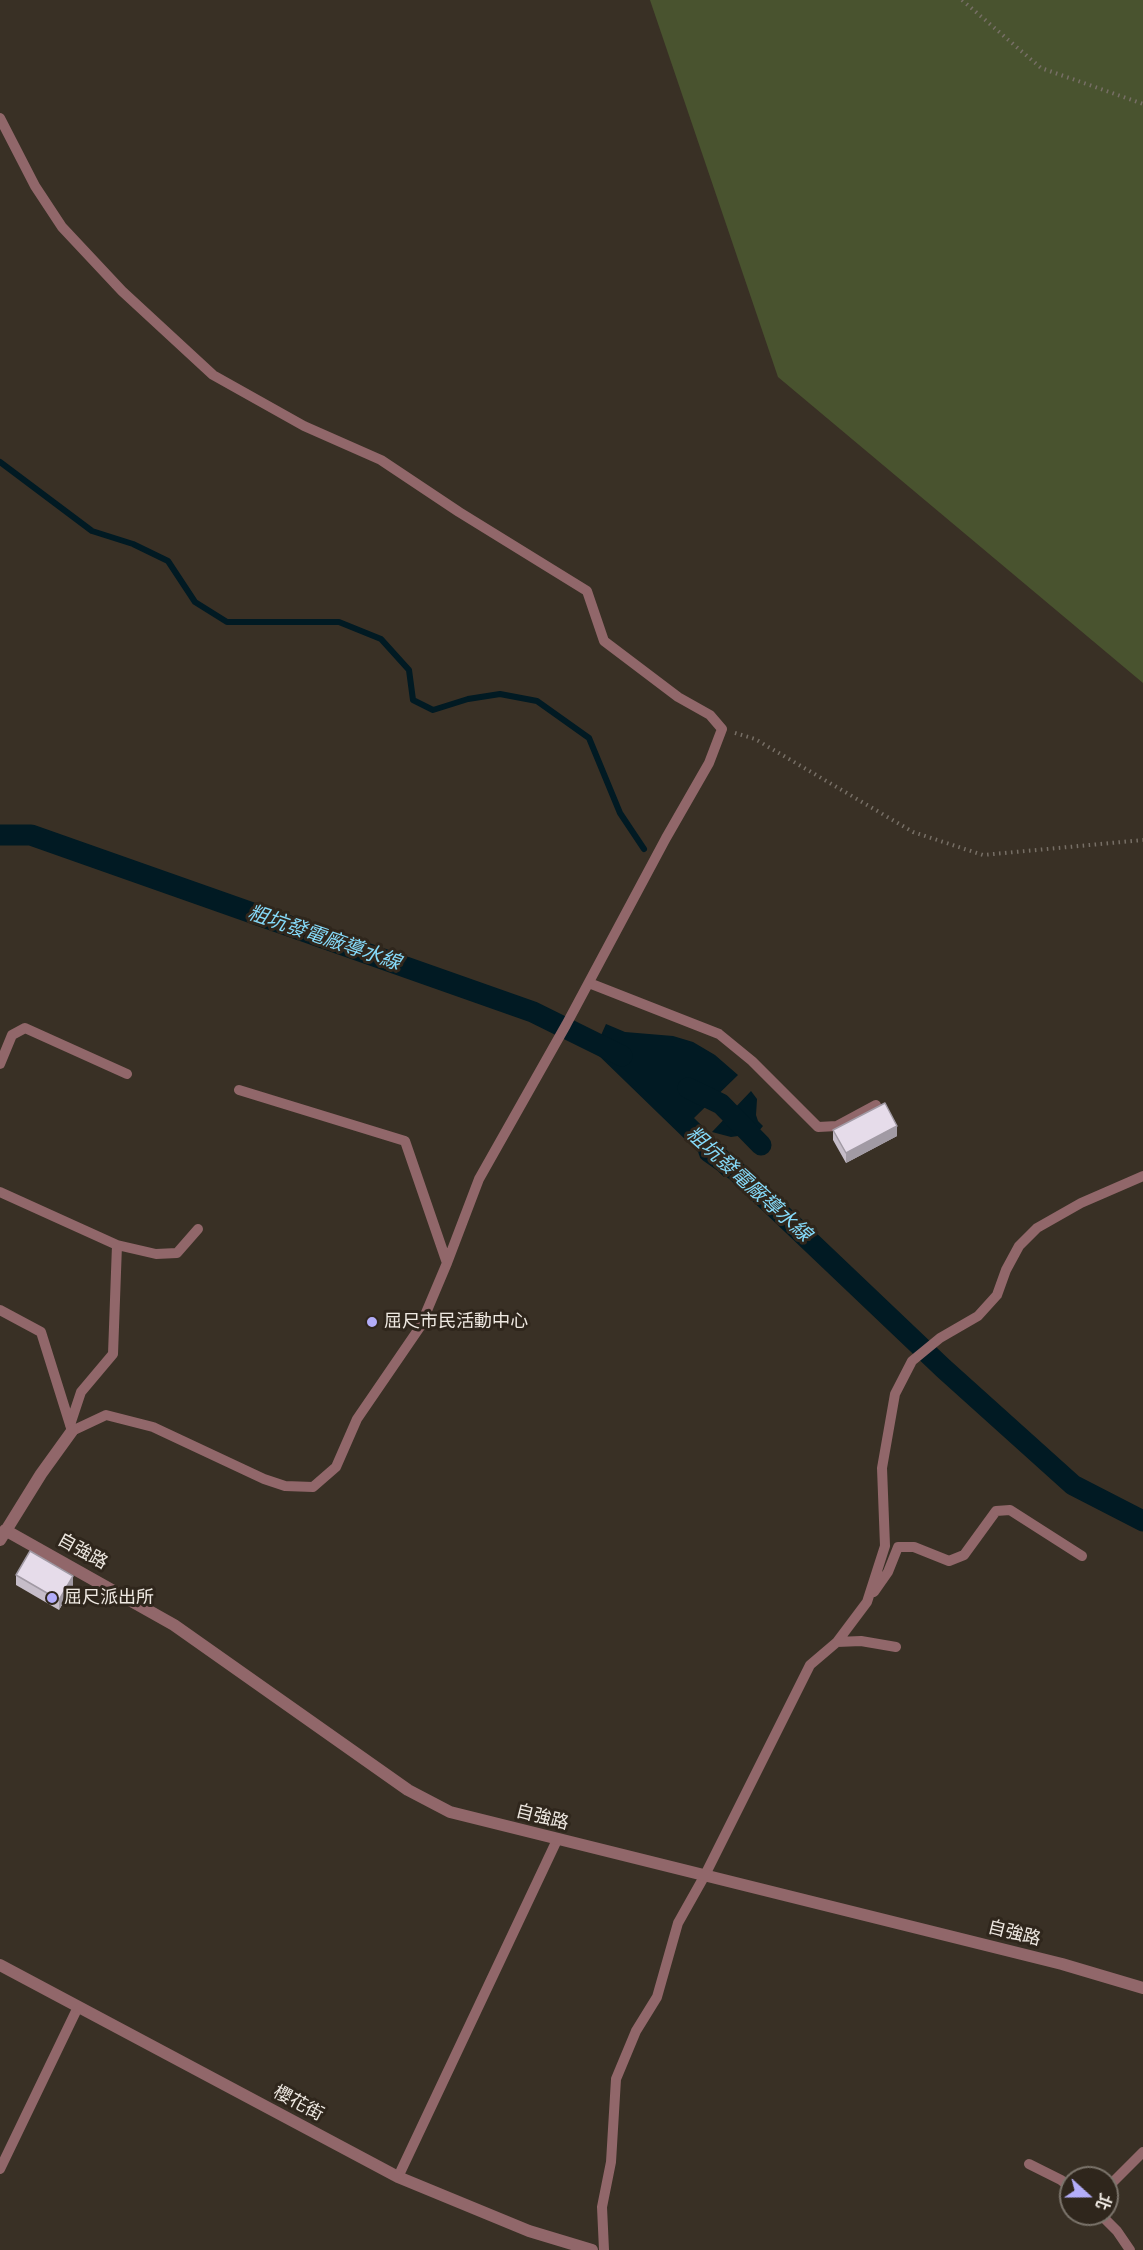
<!DOCTYPE html>
<meta charset="utf-8">
<style>
body{margin:0}
#map{position:relative;width:1143px;height:2250px;overflow:hidden;background:#393025;font-family:"Source Serif 4","Noto Sans TC",serif}
canvas{display:block}
.north{position:absolute;left:1059px;top:2166px;width:60px;height:60px;box-sizing:border-box;background:#2f261c;border:2px solid #7b746b;border-radius:50%;rotate:111deg;font-size:16px;font-weight:700;line-height:24px;text-align:center;color:#eee8e1}
.north::after{content:'';display:block;margin:auto;width:21px;height:27px;background:#b3adf9;clip-path:polygon(50% 0,100% 100%,50% 72%,0 100%)}
</style>
<div id="map">
<canvas width="1143" height="2250"></canvas>
<div class="north">北</div>
</div>
<script>
const g = document.querySelector('canvas').getContext('2d');
g.lineJoin = 'round';
function paint(path, color) { g.fillStyle = color; g.fill(path, 'evenodd'); }
const poly = rows => new Path2D(rows.map(r => 'M' + r).join(''));
function trace(path, color, width, dash) { g.strokeStyle = color; g.lineWidth = width; g.lineCap = dash ? 'butt' : 'round'; g.setLineDash(dash || []); g.stroke(path); }
function drawText(font, color, halo, rows, align = 'center') {
  g.font = font + ' "Source Serif 4","Noto Sans TC",serif'; g.lineWidth = 6; g.setLineDash([]); g.textBaseline = 'middle'; g.strokeStyle = halo; g.fillStyle = color; for (const [text, x, y, turn = 0] of rows) {
    g.save(); g.translate(x, y); g.rotate((+turn || 0) * Math.PI / 180); g.textAlign = isNaN(turn) ? turn : align; if (halo) g.strokeText(text, 0, 0); g.fillText(text, 0, 0); g.restore();
  }
}
paint(poly([
 [650,0,1143,0,1143,683,778,377]
]), '#49532f');
paint(poly([
 [606,1024,625,1032,673,1036,693,1042,715,1055,738,1075,694,1118,739,1162,724,1177,594,1051],
 [751,1091,757,1099,756,1115,758,1121,763,1126,749,1143,738,1136,731,1137,712,1132]
]), '#011a23');
trace(poly([
 [0,462,92,531,133,544,168,561,195,602,227,622,339,622,381,639,409,670,413,700,433,710,468,699,500,694,537,701,589,738,620,813,644,849]
]), '#011a23', 6);
trace(poly([
 [0,835,31,835,533,1012,622,1056],
 [688,1088,721,1104,761,1145],
 [709,1152,736,1171,943,1368,1073,1485,1143,1521]
]), '#011a23', 21);
trace(poly([
 [962,0,1041,68,1143,104],
 [735,733,755,739,913,832,983,855,1143,840]
]), '#776f66', 4, [1.5, 4.5]);
trace(poly([
 [0,118,35,186,62,227,122,291,213,375,304,426,381,460,459,512,587,591,604,641,678,697,710,715,722,729,709,763,666,838,566,1025,479,1179,447,1263],
 [589,983,719,1034,752,1061,818,1127,837,1126,876,1105],
 [0,1064,12,1035,25,1028,127,1074],
 [0,1192,117,1245,113,1354,81,1392,70,1425],
 [117,1245,156,1254,177,1253,198,1229],
 [0,1310,41,1332,72,1431,106,1415,153,1427,264,1479,285,1486,313,1487,336,1467,357,1419,420,1327,447,1263,405,1141,239,1090],
 [874,1592,888,1572,898,1547,914,1547,949,1561,964,1555,996,1511,1010,1510,1082,1556],
 [837,1642,867,1602,885,1546,882,1468,895,1394,912,1361,940,1338,978,1316,997,1295,1006,1270,1019,1246,1037,1228,1081,1203,1143,1176],
 [1029,2164,1061,2180,1071,2188],
 [0,2169,78,2007],
 [398,2177,557,1840],
 [1107,2188,1143,2152],
 [1100,2214,1117,2231,1130,2250],
 [604,2250,602,2207,611,2162,616,2079,636,2031,657,1997,678,1923,705,1875,810,1665,837,1642,861,1641,896,1647]
]), '#91676a', 10);
trace(poly([
 [5,1530,174,1625,408,1790,450,1812,1062,1964,1143,1988],
 [0,1540,41,1474,72,1431],
 [0,1965,398,2177,529,2231,592,2250]
]), '#91676a', 12);
paint(poly([
 [833,1130,897,1136,846,1163,833,1140],
 [16,1575,73,1586,59,1610,16,1585]
]), '#c6bdc9');
paint(poly([
 [897,1126,897,1136,846,1163,846,1153],
 [73,1576,73,1586,59,1610,59,1600]
]), '#a19aa4');
const building = poly([
 [885,1103,897,1126,846,1153,833,1130,885,1103],
 [30,1551,73,1576,59,1600,16,1575,30,1551]
]);
paint(building, '#e6dcea');
trace(building, '#a19aa4', 1.5);
for (const [x, y, r, color] of [
 [372,1322,6,"#b3adf9"],
 [52,1598,6,"#b3adf9"]
]) { const dot = new Path2D(); dot.arc(x, y, r, 0, 2 * Math.PI); g.fillStyle = color; g.fill(dot); trace(dot, '#2f261c', 2); }
drawText('18px', '#eee8e1', '#2f261c', [
 ["屈尺市民活動中心",384,1322],
 ["屈尺派出所",64,1598]
], 'left');
drawText('18px', '#eee8e1', '#2f261c', [
 ["自強路",82,1552,29],
 ["自強路",542,1818,14],
 ["自強路",1014,1934,14],
 ["櫻花街",298,2104,28]
]);
drawText('italic 20px', '#85d9f8', '#2f261c', [
 ["粗坑發電廠導水線",324,939,19],
 ["粗坑發電廠導水線",748,1185,42]
]);
</script>
